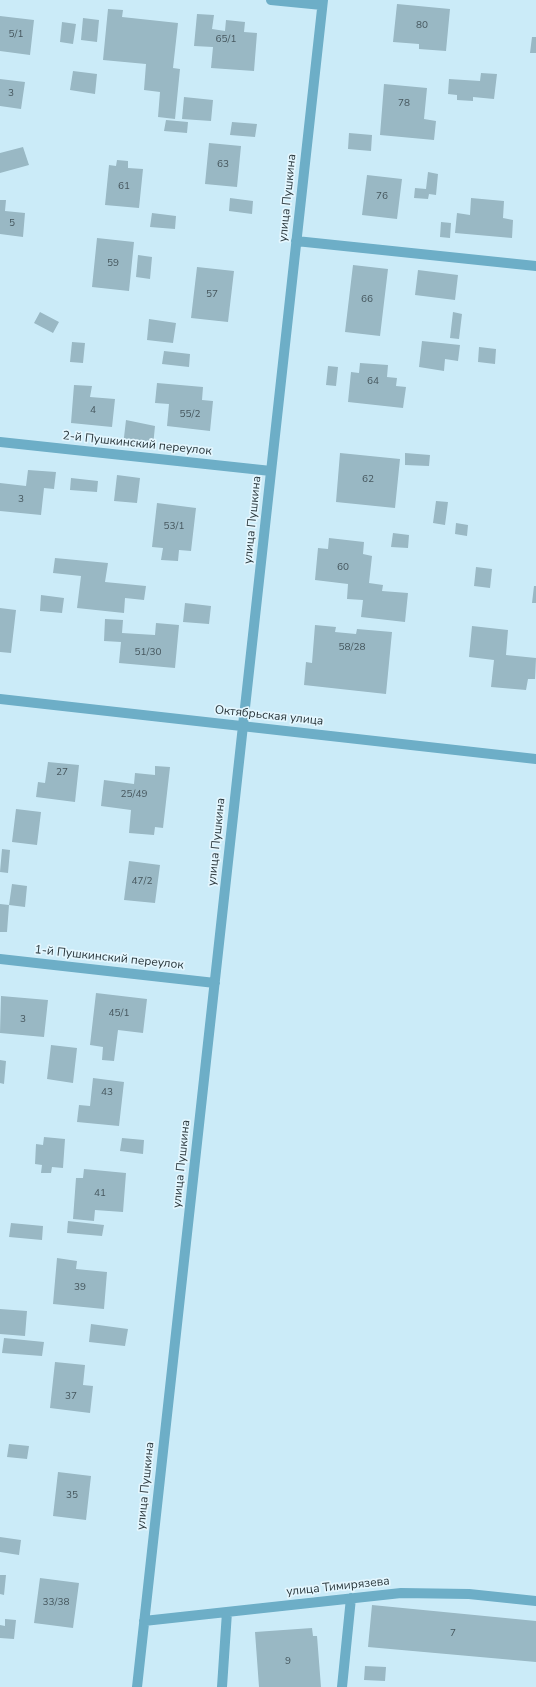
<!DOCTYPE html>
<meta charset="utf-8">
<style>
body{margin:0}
canvas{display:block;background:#cbebf8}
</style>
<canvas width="536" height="1687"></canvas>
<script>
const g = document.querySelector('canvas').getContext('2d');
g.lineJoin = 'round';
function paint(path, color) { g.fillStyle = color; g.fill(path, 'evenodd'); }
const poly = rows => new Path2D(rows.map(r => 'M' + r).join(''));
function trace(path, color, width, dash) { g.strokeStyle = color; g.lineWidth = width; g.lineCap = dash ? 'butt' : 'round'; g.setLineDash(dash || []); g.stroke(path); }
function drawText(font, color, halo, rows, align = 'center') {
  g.font = font + ' "Nunito Sans",sans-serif'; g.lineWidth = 3.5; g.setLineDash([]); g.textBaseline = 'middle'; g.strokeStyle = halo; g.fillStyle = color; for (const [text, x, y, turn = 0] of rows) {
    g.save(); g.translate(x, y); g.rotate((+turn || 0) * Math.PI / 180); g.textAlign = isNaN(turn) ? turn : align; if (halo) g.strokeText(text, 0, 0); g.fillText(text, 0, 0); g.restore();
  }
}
paint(poly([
 [397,4,450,9,446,51,419,49,419,44,393,42],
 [108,9,123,10,122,17,178,23,173,68,180,69,175,119,158,117,160,92,144,90,146,64,103,60],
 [197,14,214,15,212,29,225,31,226,20,245,22,244,32,257,33,254,71,211,68,213,47,194,46],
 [0,16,34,20,30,55,0,51],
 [83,18,99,20,97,42,81,40],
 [62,22,76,24,73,44,60,42],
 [532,37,536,37,536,53,530,53],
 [73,71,97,74,95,94,70,90],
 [481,73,497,74,494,99,473,97,473,101,457,100,457,95,448,94,449,79,480,81],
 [0,79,25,82,21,109,0,106],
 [384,84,427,88,424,119,436,121,434,140,380,135],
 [184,97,213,100,211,121,182,119],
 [166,120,188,122,187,133,164,131],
 [232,122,257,124,255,137,230,135],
 [349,133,372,135,371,151,348,149],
 [209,143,241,146,237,187,205,184],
 [23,147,29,165,0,173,0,153],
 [117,160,128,161,128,168,143,169,139,208,105,205,109,165,116,166],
 [428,172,438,174,436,195,429,194,428,199,414,198,415,188,426,189],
 [367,175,402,179,397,219,362,215],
 [230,198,253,201,252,214,229,211],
 [471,198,504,201,503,218,513,220,512,238,455,233,457,213,470,215],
 [0,200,6,200,5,211,25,213,23,237,0,234],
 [152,213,176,216,175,229,150,227],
 [441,222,451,223,450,238,440,237],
 [97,238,134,242,129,291,92,287],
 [138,255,152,257,150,279,136,277],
 [353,265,388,269,380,336,345,332],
 [197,267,234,271,228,322,191,318],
 [418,270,458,275,455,300,415,295],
 [40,312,59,322,53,333,34,323],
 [453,312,462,314,459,339,450,338],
 [149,319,176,323,173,343,147,340],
 [422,341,460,345,458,361,445,359,444,371,419,367],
 [72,342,85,343,83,363,70,362],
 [479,347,496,349,495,364,478,362],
 [164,351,190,354,189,367,162,364],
 [360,363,388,365,387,377,397,378,396,386,406,387,403,408,348,402,351,372,359,373],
 [328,366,338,367,336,386,326,385],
 [157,383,203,387,202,400,213,401,210,431,167,426,169,404,155,403],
 [74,385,92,386,90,397,115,399,112,427,71,423],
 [126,420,155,426,153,446,138,444,137,447,123,446],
 [340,453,400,459,395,508,336,502],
 [405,453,430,455,429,466,405,465],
 [28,470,56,472,54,489,44,488,41,515,0,511,0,483,26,486],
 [117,475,140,478,137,503,114,501],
 [71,478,98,481,97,492,70,490],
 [436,501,448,502,445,525,433,523],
 [157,503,196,508,191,551,179,550,178,561,161,560,163,548,152,547],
 [456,523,468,525,467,536,455,534],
 [393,533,409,535,408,548,391,547],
 [329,538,364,542,363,554,372,556,369,583,383,585,382,591,408,593,405,622,361,617,363,600,347,599,348,584,315,580,318,548,328,549],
 [55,558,108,563,105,582,146,586,144,600,125,598,124,613,77,608,81,576,53,573],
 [476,567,492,569,490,588,474,586],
 [534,586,536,586,536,603,532,603],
 [41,595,64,598,62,613,40,611],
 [185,603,211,606,209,624,183,622],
 [0,608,16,610,11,653,0,652],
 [105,619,123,620,122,633,155,635,156,623,179,625,175,668,119,663,121,642,104,641],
 [315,625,336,627,335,632,356,634,357,629,392,632,386,694,304,685,306,662,312,663],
 [472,626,508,630,506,655,536,658,535,679,528,679,526,690,491,687,494,660,469,657],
 [48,762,79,765,75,802,36,797,38,782,45,783],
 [155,766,170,767,163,828,155,827,154,835,129,833,131,810,101,806,104,780,134,784,135,773,155,775],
 [16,809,41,812,37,845,12,842],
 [2,849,10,850,8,873,0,872],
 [129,861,160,865,155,903,124,900],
 [12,884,27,886,25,907,9,905],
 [0,904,9,905,7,932,0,932],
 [96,993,147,999,143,1033,118,1030,114,1061,102,1060,103,1047,90,1045],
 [1,996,48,1000,44,1037,0,1033],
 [51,1045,77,1048,73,1083,47,1079],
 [0,1060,6,1061,4,1084,0,1083],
 [93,1078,124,1082,119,1126,77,1122,79,1105,90,1106],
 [44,1137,65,1139,63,1168,52,1167,51,1173,41,1173,42,1165,35,1164,36,1144,43,1145],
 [122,1138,144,1140,143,1154,120,1151],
 [84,1169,126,1173,123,1212,95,1210,94,1221,73,1219,76,1178,83,1178],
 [68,1221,104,1225,102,1236,67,1233],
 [11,1223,43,1226,42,1240,9,1237],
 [57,1258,77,1261,76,1269,107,1272,104,1309,53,1304],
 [0,1309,27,1311,25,1336,0,1334],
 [91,1324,128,1329,125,1346,89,1342],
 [4,1338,44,1342,42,1356,2,1353],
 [55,1362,85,1365,83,1385,93,1386,90,1413,50,1408],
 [9,1444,29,1446,27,1459,7,1457],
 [58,1472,91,1476,86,1520,53,1516],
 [0,1537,21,1540,19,1555,0,1552],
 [0,1575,6,1575,4,1595,0,1594],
 [40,1578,79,1583,73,1628,34,1623],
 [372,1605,536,1621,536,1662,368,1647],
 [5,1619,16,1620,14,1639,0,1638,0,1625,5,1626],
 [312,1628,313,1636,317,1636,321,1687,259,1687,255,1632],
 [365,1666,386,1667,385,1681,364,1680]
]), '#99b8c4');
trace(poly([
 [271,0,322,5],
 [296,241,536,266],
 [0,442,271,471],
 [0,699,536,759],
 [0,959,215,983],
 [144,1621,401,1593,469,1594,536,1601],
 [137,1687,323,0],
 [222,1687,227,1612],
 [342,1687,351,1598]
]), '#6daec7', 10);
drawText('10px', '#46575e', null, [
 ["80",422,26],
 ["5/1",16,35],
 ["65/1",226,40],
 ["3",11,94],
 ["78",404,104],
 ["63",223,165],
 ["61",124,187],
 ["76",382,197],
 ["5",12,224],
 ["59",113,264],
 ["57",212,295],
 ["66",367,300],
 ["64",373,382],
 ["4",93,411],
 ["55/2",190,415],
 ["62",368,480],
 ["3",21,500],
 ["53/1",174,527],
 ["60",343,568],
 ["58/28",352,648],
 ["51/30",148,653],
 ["27",62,773],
 ["25/49",134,795],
 ["47/2",142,882],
 ["45/1",119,1014],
 ["3",23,1020],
 ["43",107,1093],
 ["41",100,1194],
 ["39",80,1288],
 ["37",71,1397],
 ["35",72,1496],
 ["33/38",56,1603],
 ["7",453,1634],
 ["9",288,1662]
]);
drawText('12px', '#2a373c', '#e3f6fe', [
 ["улица Пушкина",288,198,-84],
 ["2-й Пушкинский переулок",137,444,6],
 ["улица Пушкина",253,520,-84],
 ["Октябрьская улица",269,716,6],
 ["улица Пушкина",217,842,-84],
 ["1-й Пушкинский переулок",109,958,6],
 ["улица Пушкина",182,1164,-84],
 ["улица Пушкина",146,1486,-84],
 ["улица Тимирязева",338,1587,-6]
]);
</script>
